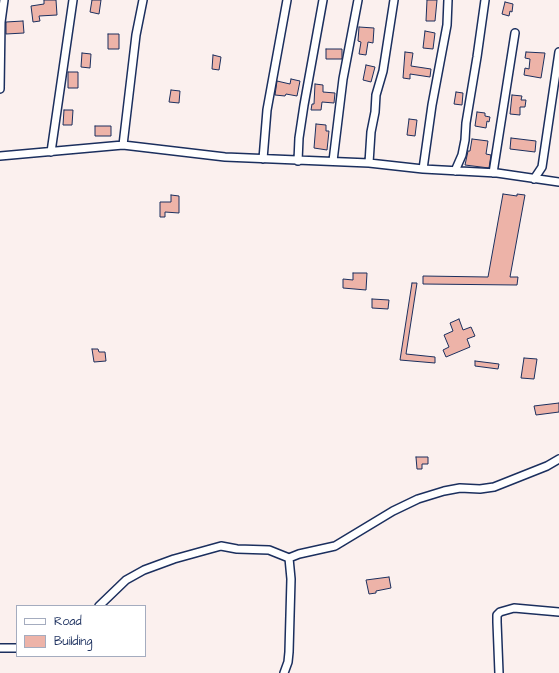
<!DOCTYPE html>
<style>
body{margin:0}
#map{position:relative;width:559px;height:673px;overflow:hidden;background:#fbf0ee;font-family:"Architects Daughter",sans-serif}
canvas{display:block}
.legend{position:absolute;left:16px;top:605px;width:130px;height:52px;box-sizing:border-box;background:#fff;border:1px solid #a4acbf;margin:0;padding:5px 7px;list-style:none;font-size:12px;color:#1b2f5e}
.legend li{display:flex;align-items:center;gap:8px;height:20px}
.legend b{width:20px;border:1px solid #a4acbf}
</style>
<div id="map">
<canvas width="559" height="673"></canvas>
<ul class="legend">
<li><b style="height:5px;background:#fff"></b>Road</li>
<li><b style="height:11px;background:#edb3a8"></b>Building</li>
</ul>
</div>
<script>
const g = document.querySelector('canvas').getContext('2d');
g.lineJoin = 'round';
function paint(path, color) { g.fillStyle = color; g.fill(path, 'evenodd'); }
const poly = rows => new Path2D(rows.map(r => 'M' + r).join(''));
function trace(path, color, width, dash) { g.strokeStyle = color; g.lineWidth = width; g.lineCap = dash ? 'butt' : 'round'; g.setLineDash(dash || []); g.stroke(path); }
const building = poly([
 [44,0,56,0,57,15,39,16,40,21,33,22,31,6,44,4,44,0],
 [92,0,101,0,99,14,90,12,92,0],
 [427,0,437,0,435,21,426,21,427,0],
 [505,2,513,4,512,12,510,11,509,16,502,14,505,2],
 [23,21,24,33,6,34,6,22,23,21],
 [359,27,374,28,373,43,368,42,366,55,359,54,361,42,358,41,359,27],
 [425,31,435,33,433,49,423,48,425,31],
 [108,34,119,34,119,49,108,49,108,34],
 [326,49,342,49,342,59,326,59,326,49],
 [405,52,413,53,411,66,431,69,430,77,410,74,410,79,403,78,405,52],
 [526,52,545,53,541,78,524,75,525,68,529,69,530,59,525,58,526,52],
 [82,53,91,54,90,68,81,67,82,53],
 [213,55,221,57,219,70,212,69,213,55],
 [366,65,375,67,371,82,363,80,366,65],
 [68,72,78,72,78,88,68,88,68,72],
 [291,79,300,81,297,96,286,94,285,96,275,95,277,81,290,84,291,79],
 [315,84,323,85,323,92,335,93,334,103,322,102,321,110,311,110,312,104,314,104,315,84],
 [171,90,180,91,179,103,169,102,171,90],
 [456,92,463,93,462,105,454,104,456,92],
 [512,95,522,96,521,100,526,100,525,107,520,107,520,115,510,114,512,95],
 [64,110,73,110,72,125,63,125,64,110],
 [477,112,485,113,485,116,490,117,489,122,487,121,486,128,475,126,477,112],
 [409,119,417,120,415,136,407,135,409,119],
 [316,124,326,125,326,131,329,131,327,150,314,148,316,124],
 [95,126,111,126,111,136,95,136,95,126],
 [511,138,536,141,535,152,510,149,511,138],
 [472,139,488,141,486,154,491,155,489,168,465,165,468,151,470,151,472,139],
 [503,194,517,196,517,194,525,195,510,277,518,277,517,285,423,284,423,276,488,277,503,194],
 [171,195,179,196,179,213,165,212,165,217,160,217,160,202,171,202,171,195],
 [353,273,367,273,366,290,343,288,343,279,353,280,353,273],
 [412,283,417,283,406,354,435,357,435,363,400,360,412,283],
 [372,299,389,300,388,309,372,308,372,299],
 [459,319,463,330,471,327,475,336,467,339,470,347,446,357,443,350,449,347,444,335,453,331,450,323,459,319],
 [92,349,98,349,99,352,105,352,106,361,94,362,92,349],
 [524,358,537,359,534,379,521,378,524,358],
 [475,361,499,364,498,369,475,366,475,361],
 [559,403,559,412,536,415,534,406,559,403],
 [416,457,428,457,428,464,422,464,422,469,417,469,416,457],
 [389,577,391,588,376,591,376,593,369,594,366,580,389,577]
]);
paint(building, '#edb3a8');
trace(building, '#1b2f5e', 1);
const minor = poly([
 [0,89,1,22,4,0],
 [123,145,136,35,143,0],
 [51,152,73,0],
 [0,156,123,145,225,157,369,163,423,169,497,173,559,182],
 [263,159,267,110,287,0],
 [298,161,299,138,304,105,323,0],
 [333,161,343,79,358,0],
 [369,163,371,132,375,112,376,95,383,71,394,0],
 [423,169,432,105,447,25,448,0],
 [455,171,462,155,465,140,466,123,477,57,485,0],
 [493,173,515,33],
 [534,179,542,167,559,52],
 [99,606,126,580,144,570,174,559,221,546,237,549,269,550,289,558,299,554,335,546,393,511,418,499,444,491,460,488,480,489,494,487,547,466,559,459],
 [0,648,17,648],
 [284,673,288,662,289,652,291,579,289,558],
 [499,673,497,622,497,615,500,612,514,608,559,612]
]);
trace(minor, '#1b2f5e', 10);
trace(minor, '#fff', 7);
</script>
